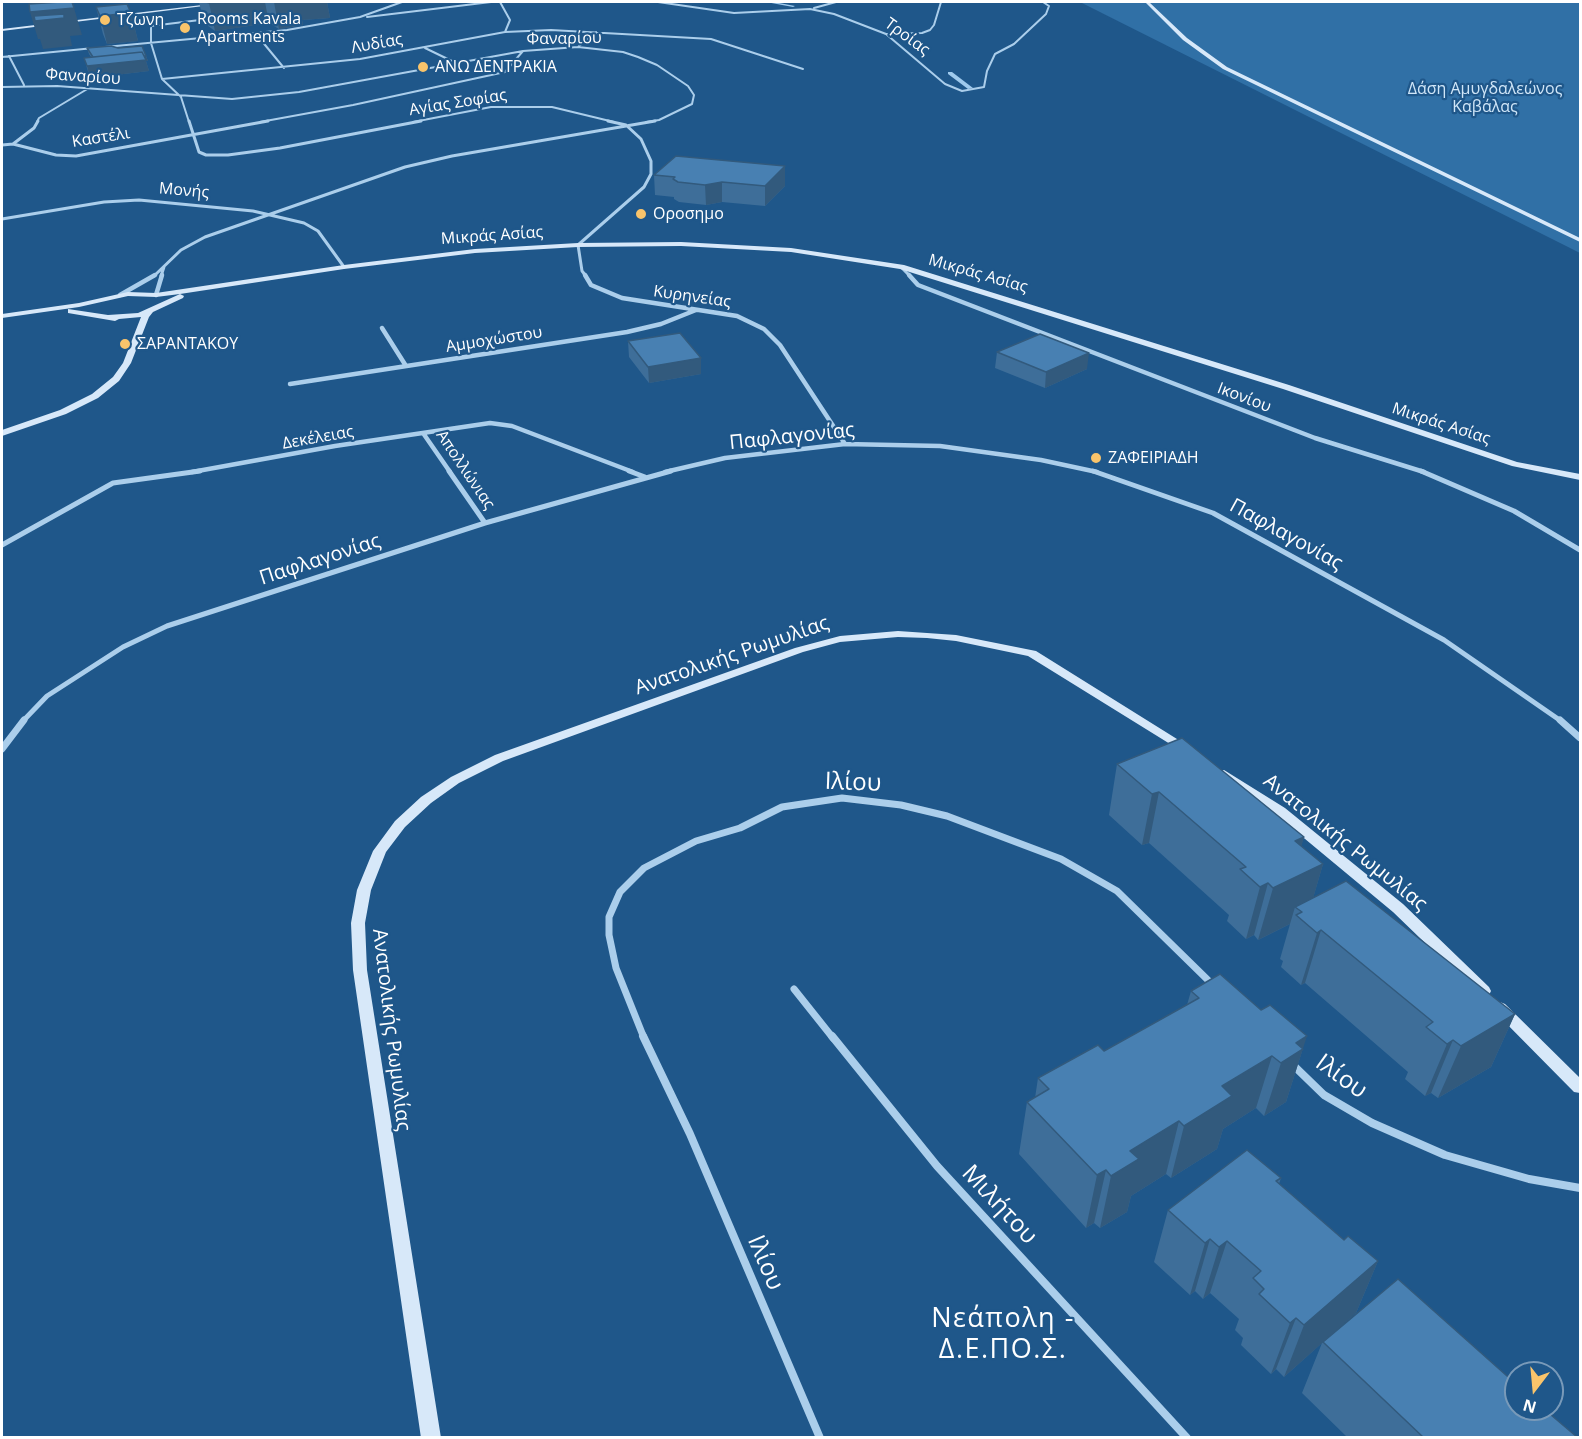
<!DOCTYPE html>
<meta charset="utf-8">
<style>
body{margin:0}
#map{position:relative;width:1582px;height:1439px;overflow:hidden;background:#1f578a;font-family:"Open Sans",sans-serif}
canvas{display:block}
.frame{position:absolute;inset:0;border:3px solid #fff;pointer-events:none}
.north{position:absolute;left:1504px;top:1361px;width:60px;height:60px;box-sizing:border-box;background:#1f578a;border:2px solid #799ab9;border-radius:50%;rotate:196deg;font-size:16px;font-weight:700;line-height:24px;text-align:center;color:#fff}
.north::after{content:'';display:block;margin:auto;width:21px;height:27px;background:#f9c46b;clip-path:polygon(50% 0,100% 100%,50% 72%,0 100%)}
</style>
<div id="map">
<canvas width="1582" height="1439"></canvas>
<div class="frame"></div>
<div class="north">N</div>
</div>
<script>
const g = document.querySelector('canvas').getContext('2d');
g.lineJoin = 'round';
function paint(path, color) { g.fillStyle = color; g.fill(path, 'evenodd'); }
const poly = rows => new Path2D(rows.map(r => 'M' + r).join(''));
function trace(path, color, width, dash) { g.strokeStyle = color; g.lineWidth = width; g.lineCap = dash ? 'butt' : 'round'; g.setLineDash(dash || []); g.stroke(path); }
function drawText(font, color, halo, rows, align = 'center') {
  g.font = font + ' "Open Sans",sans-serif'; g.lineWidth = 4.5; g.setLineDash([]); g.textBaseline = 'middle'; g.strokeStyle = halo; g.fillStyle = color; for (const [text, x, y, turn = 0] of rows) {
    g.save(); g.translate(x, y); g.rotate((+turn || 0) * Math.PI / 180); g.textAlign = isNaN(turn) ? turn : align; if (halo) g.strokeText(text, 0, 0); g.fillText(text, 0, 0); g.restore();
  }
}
paint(poly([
 [1080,2,1580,2,1580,253]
]), '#3070a6');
paint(poly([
 [766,2,774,2,795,6,793,7,766,2],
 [948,72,952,72,973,88,968,89,948,74,948,72]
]), '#9fcaed');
trace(poly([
 [500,2,510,20,505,32],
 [658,2,734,13,810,9,834,14,886,34,945,84,962,91,984,87,987,71,995,54,1014,44,1046,14,1049,6,1043,2],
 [814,8,836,2],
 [367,17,491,2],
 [256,34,284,68],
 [887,34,922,33,930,30,934,25,941,2],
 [105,47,287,30,360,17,402,2],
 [578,47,596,32],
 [425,48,456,63],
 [9,56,24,85],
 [2,57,94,48],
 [162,79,360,59,505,32,551,30,711,39,803,69],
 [2,87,57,86,232,99,299,92,523,51,578,47,623,52,638,57,657,65,688,86,694,95,692,104,659,120,646,122],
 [37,122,39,118,89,88],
 [189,122,181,97,162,79,151,43,151,26,208,19],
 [260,122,353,105,505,72,523,51],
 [413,122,491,107,552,107,614,122]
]), '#abceeb', 2);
trace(poly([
 [189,121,199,152,206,155,228,155,280,148,421,121],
 [13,144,56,155,76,156,268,121],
 [2,145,13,144,34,128,38,121],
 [2,219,104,202,139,200,253,211,304,223,318,231,344,267],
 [901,267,910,276],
 [154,276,181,250,205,237,405,167,452,156,655,121],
 [161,276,164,267],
 [586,276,582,271,578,245,644,187,651,174,651,161,641,139,626,125,608,121]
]), '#abceeb', 3);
trace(poly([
 [585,275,591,285,622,298,737,316,764,329,780,345,845,444],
 [909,275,918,285,1315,438,1424,472],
 [120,295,155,275],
 [156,295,162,275],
 [382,328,406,366],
 [290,384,627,332,661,324,696,310],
 [423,433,450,472],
 [192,472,335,446,490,423,512,426,633,472],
 [665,472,725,458,845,444,940,446,1041,460,1097,472]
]), '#abceeb', 4.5);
trace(poly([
 [449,471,485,523],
 [629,471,645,477],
 [1093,471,1213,513,1444,640,1561,721],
 [1421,471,1514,511,1580,550],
 [2,545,113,483,200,471],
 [23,721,47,696,123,647,167,626,485,523,671,471]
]), '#abceeb', 5);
trace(poly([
 [1560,720,1580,738],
 [2,749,24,720],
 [794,989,833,1038],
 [644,1038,616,968,609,935,609,917,620,892,644,868,696,841,740,828,782,807,842,798,901,805,947,816,1061,859,1117,891,1214,986]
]), '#abceeb', 7);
trace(poly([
 [643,1036,690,1134,820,1438],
 [832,1036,937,1166,1187,1438],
 [1291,1063,1324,1095,1372,1123,1445,1155,1529,1179,1580,1188]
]), '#abceeb', 8);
paint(poly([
 [227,2,236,2,2,31,2,29,227,2],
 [1145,2,1149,2,1187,38,1227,67,1580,238,1580,242,1223,69,1183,40,1145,2],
 [681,242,791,248,904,265,1289,385,1517,462,1580,474,1580,480,1512,466,1283,389,900,269,791,252,681,246,578,247,475,253,344,269,180,294,184,296,183,298,153,312,149,317,131,363,119,381,98,398,66,414,2,436,2,430,60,410,92,394,113,377,123,363,141,317,119,319,115,321,68,313,68,309,108,315,138,313,180,294,156,297,128,296,79,307,2,318,2,314,79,303,128,292,156,293,344,265,475,249,578,243,681,242],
 [898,631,956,635,1036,651,1193,749,1187,753,1183,752,1028,656,956,641,927,638,898,637,840,642,803,652,503,761,459,783,431,803,405,827,386,852,371,890,365,923,367,970,441,1438,421,1438,353,970,351,923,357,890,373,851,395,821,421,797,451,777,495,755,795,648,840,636,898,631],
 [1224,770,1285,808,1403,904,1489,987,1491,991,1489,995,1484,997,1479,995,1393,912,1275,814,1220,777,1218,774,1220,771,1224,770],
 [1500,1002,1505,1004,1580,1078,1580,1093,1574,1092,1495,1012,1493,1008,1495,1004,1500,1002]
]), '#d7e8f9');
paint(poly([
 [199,2,327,2,330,18,302,20,303,25,279,29,269,23,215,31,204,23],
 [96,7,131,13,138,41,107,44,103,34],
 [87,48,118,48,146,56,148,61,146,61,149,71,90,78,84,58,91,57,89,54],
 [654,175,785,186,765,206,722,202,706,205,679,202,674,199,674,197,655,195],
 [628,341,701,374,649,383,629,357],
 [997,352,1087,369,1045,388,995,368],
 [1117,764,1304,837,1301,846,1323,864,1313,898,1515,1014,1491,1067,1438,1098,1431,1093,1425,1096,1405,1079,1408,1072,1305,983,1301,985,1281,967,1283,961,1280,959,1290,924,1258,940,1254,935,1246,939,1227,921,1229,915,1149,843,1142,845,1109,815],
 [1191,991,1303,1048,1286,1102,1264,1116,1256,1108,1223,1129,1217,1149,1171,1178,1166,1174,1131,1196,1127,1212,1100,1228,1094,1223,1086,1228,1019,1154,1027,1102,1035,1098,1038,1078,1104,1051,1187,1005],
 [1281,1178,1279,1184,1344,1240,1378,1261,1356,1313,1336,1330,1577,1437,1347,1437,1302,1393,1322,1343,1284,1377,1276,1369,1271,1374,1241,1345,1243,1338,1235,1330,1239,1319,1210,1293,1203,1299,1195,1291,1190,1295,1154,1262,1168,1210]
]), '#3e6e99');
paint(poly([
 [225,2,265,2,269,23,215,31,209,3],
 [274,2,327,2,330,18,302,20,303,25,279,29],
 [74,8,82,35,70,36,72,46,43,49,40,39,38,39,30,12],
 [131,13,138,41,107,44,100,16],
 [146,56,148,61,146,61,149,71,90,78,87,66],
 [785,166,785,186,765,206,765,186],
 [722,182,722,202,706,205,705,185],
 [1089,353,1087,369,1045,388,1046,372],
 [701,358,701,374,649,383,648,367],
 [1159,792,1149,843,1142,845,1152,794],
 [1304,837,1292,879,1323,864,1308,916,1295,907,1290,924,1258,940,1273,888,1295,841],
 [1268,883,1254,935,1246,939,1260,887],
 [1321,930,1305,983,1301,985,1317,933],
 [1515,1014,1491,1067,1438,1098,1461,1046],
 [1307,1036,1286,1102,1264,1116,1281,1063,1296,1043],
 [1453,1040,1431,1093,1425,1096,1447,1044],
 [1272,1056,1256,1108,1223,1129,1217,1149,1171,1178,1184,1126,1222,1086],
 [1179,1121,1166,1174,1131,1196,1127,1212,1100,1228,1111,1176,1130,1151],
 [1106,1170,1094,1223,1086,1228,1097,1175],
 [1210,1239,1195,1291,1190,1295,1205,1243],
 [1227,1241,1210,1293,1203,1299,1219,1247],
 [1378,1261,1356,1313,1284,1377,1304,1325],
 [1296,1318,1276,1369,1271,1374,1290,1323]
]), '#325a7d');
const building = poly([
 [61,2,72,2,74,8,30,12,29,4,61,2],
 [206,2,225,2,209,3,206,2],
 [127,4,131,13,100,16,96,7,127,4],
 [64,14,64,18,35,21,34,16,64,14],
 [111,46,118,48,142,46,146,56,144,56,142,52,93,57,87,48,111,46],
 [142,52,146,60,87,66,84,58,142,52],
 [676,156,785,166,765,186,722,182,705,185,678,182,673,179,675,177,654,175,676,156],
 [680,333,701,358,648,367,628,341,680,333],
 [1040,334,1089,353,1046,372,997,352,1040,334],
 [1182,738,1304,837,1295,841,1323,864,1273,888,1268,883,1260,887,1240,869,1246,867,1159,792,1152,794,1117,764,1182,738],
 [1346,881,1515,1014,1461,1046,1453,1040,1447,1044,1426,1027,1433,1022,1321,930,1317,933,1296,915,1302,912,1295,907,1346,881],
 [1220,974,1261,1010,1270,1005,1307,1036,1296,1043,1303,1049,1281,1063,1272,1056,1222,1086,1232,1096,1184,1126,1179,1121,1130,1151,1139,1159,1111,1176,1106,1170,1097,1175,1027,1102,1049,1089,1038,1078,1098,1045,1104,1051,1199,998,1191,991,1220,974],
 [1247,1150,1281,1178,1276,1181,1344,1240,1348,1236,1378,1261,1304,1325,1296,1318,1290,1323,1259,1294,1264,1289,1253,1278,1261,1271,1227,1241,1219,1247,1210,1239,1205,1243,1168,1210,1247,1150],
 [1398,1279,1516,1384,1516,1409,1544,1409,1577,1437,1423,1437,1323,1342,1398,1279]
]);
paint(building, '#4880b2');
trace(building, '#325a7d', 1.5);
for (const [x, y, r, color] of [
 [105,20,6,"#f9c46b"],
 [185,28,6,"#f9c46b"],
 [423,67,6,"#f9c46b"],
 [641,214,6,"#f9c46b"],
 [125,344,6,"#f9c46b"],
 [1096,458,6,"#f9c46b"]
]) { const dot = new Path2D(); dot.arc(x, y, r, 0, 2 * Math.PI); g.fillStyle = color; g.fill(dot); trace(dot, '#1f578a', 2); }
drawText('16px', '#fff', '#1f578a', [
 ["Rooms Kavala",197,19],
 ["Apartments",197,37],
 ["Τζωνη",117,20],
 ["ΑΝΩ ΔΕΝΤΡΑΚΙΑ",435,67],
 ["Οροσημο",653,214],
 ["ΣΑΡΑΝΤΑΚΟΥ",137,344],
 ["ΖΑΦΕΙΡΙΑΔΗ",1108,458]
], 'left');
drawText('16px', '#fff', '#1f578a', [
 ["Τροίας",907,37,36],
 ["Φαναρίου",564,39,-1],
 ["Λυδίας",377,44,-10],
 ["Φαναρίου",83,77,4],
 ["Αγίας Σοφίας",458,103,-9],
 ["Καστέλι",101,138,-9],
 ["Μονής",184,191,5],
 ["Μικράς Ασίας",492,236,-4],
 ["Μικράς Ασίας",978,274,16],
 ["Κυρηνείας",692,297,8],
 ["Αμμοχώστου",494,340,-9],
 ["Ικονίου",1244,398,21],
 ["Μικράς Ασίας",1441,424,18],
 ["Δεκέλειας",318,438,-10],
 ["Απολλώνιας",465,470,56]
]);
drawText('16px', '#d0e6f8', '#1f578a', [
 ["Δάση Αμυγδαλεώνος",1485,89],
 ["Καβάλας",1485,107]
]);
drawText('20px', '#fff', '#1f578a', [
 ["Παφλαγονίας",792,437,-6],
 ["Παφλαγονίας",1286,535,29],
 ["Παφλαγονίας",320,560,-18],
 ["Ανατολικής Ρωμυλίας",732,656,-19],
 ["Ανατολικής Ρωμυλίας",1345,843,39],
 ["Ανατολικής Ρωμυλίας",391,1030,83]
]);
drawText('24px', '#fff', '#1f578a', [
 ["Ιλίου",853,783,2],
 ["Ιλίου",1341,1077,36],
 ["Μιλήτου",999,1205,47],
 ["Ιλίου",765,1263,67]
]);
g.letterSpacing = '1.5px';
drawText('27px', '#fff', '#1f578a', [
 ["Νεάπολη -",1003,1319],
 ["Δ.Ε.ΠΟ.Σ.",1003,1350]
]);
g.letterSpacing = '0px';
</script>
